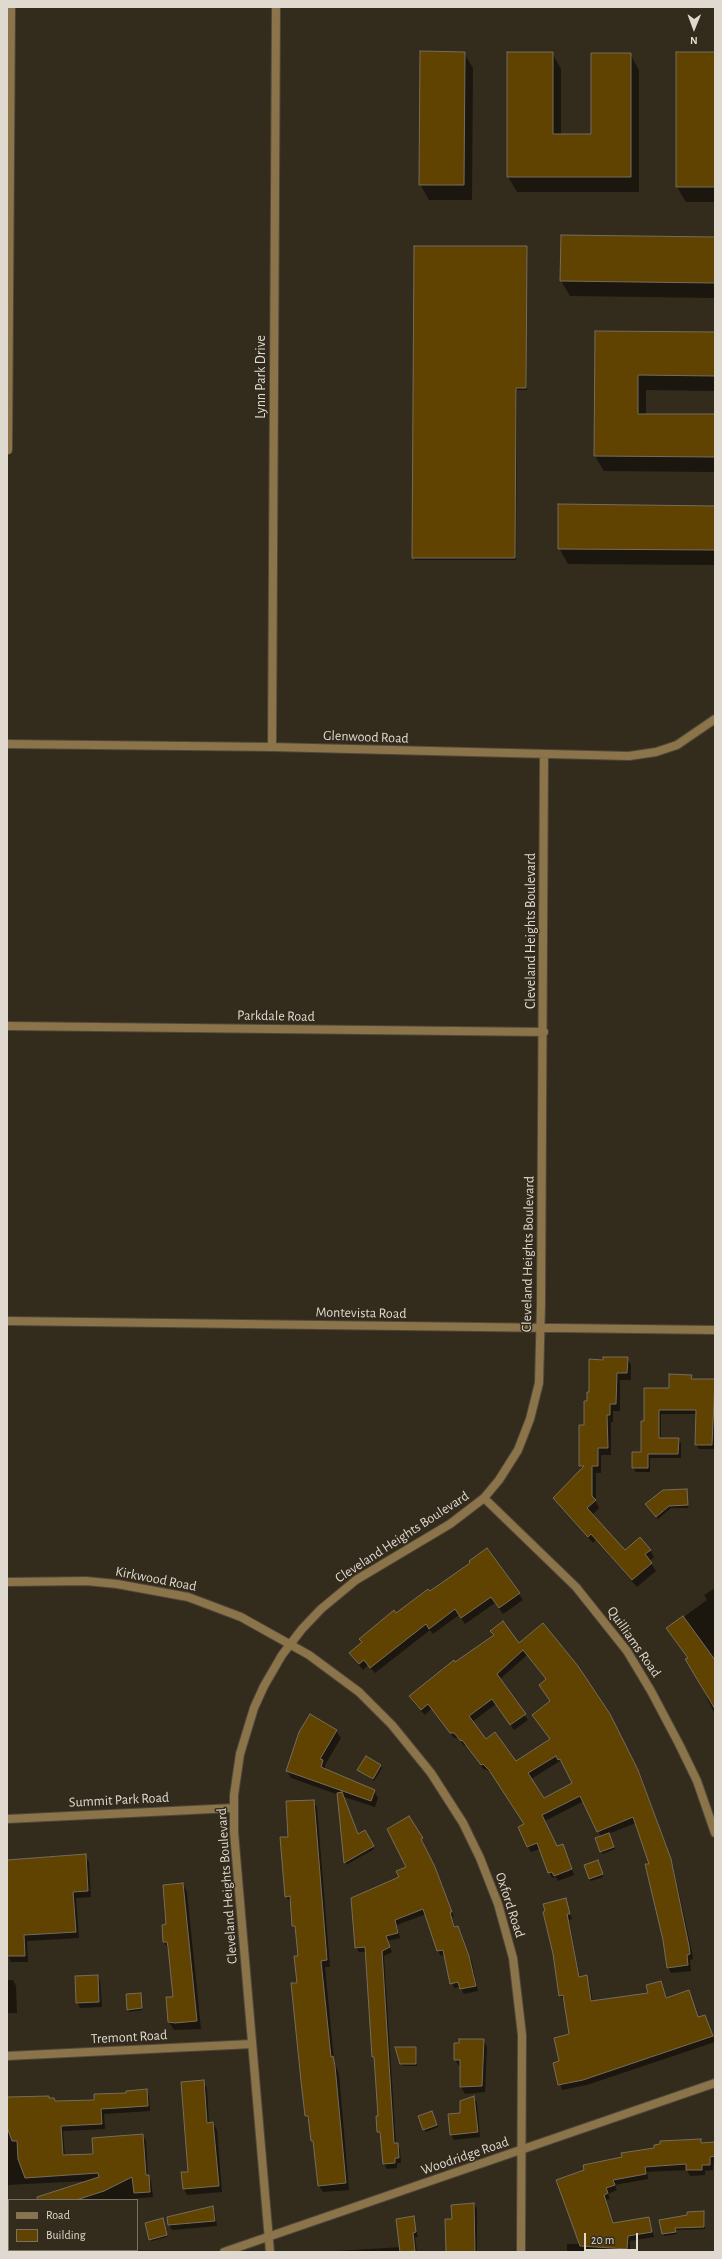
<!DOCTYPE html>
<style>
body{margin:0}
#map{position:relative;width:722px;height:2259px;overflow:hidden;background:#332b1c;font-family:"Alegreya Sans",sans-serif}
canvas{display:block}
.frame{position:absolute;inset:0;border:8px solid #dfd9d0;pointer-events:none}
.legend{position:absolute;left:8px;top:2199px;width:130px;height:52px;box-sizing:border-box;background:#332b1c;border:1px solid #787164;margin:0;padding:5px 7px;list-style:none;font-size:12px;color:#dfd9d0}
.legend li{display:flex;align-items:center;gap:8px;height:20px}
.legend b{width:20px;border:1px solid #787164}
.north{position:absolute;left:674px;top:8px;width:40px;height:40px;-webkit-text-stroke:3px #332b1c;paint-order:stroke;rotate:181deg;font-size:11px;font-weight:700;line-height:16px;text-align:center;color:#dfd9d0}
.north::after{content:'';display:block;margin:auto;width:14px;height:18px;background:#dfd9d0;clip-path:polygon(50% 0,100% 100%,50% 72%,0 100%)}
.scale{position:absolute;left:584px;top:2233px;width:54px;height:18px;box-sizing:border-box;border:2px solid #dfd9d0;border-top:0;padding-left:5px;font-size:12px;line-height:14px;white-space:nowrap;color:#dfd9d0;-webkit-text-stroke:3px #332b1c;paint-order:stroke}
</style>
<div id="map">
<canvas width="722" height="2259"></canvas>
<div class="frame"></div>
<ul class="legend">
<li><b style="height:5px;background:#8b734a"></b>Road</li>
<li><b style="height:11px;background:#614301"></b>Building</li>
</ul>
<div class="north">N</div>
<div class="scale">20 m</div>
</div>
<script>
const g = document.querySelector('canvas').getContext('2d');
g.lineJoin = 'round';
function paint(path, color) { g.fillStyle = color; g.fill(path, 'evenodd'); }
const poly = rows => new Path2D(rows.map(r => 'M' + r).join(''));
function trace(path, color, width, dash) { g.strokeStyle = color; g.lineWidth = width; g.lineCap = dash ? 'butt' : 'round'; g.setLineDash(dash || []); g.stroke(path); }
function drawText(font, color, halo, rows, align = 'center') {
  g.font = font + ' "Alegreya Sans",sans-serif'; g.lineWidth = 3; g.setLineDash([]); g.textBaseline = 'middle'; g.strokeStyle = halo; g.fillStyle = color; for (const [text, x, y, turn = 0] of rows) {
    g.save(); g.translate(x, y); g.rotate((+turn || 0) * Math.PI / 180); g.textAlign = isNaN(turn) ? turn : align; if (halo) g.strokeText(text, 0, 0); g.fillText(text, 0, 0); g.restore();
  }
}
paint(poly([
 [464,53,473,68,472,200,429,200,420,184],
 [552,53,561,69,561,135,592,135,630,54,639,70,639,192,517,192,508,177],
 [715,53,715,202,686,202,677,187],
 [562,236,715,238,715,298,570,296,561,281],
 [526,247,527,390,517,390,516,560,415,560,413,557],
 [596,332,715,333,715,391,646,390,646,415,715,415,715,472,604,471,595,456],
 [715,507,715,565,568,564,559,548],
 [627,1358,631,1365,631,1380,620,1380,620,1411,613,1411,613,1422,611,1422,611,1455,601,1455,601,1473,596,1473,596,1502,599,1508,592,1515,625,1552,650,1550,654,1557,649,1561,656,1571,637,1587,596,1540,593,1543,554,1498,582,1469,580,1465,590,1393,590,1360],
 [691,1376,693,1380,715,1380,715,1449,699,1449,696,1445,697,1414,661,1414,661,1439,678,1439,681,1443,681,1458,650,1458,650,1472,636,1472,633,1468,642,1453,645,1422,670,1389],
 [686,1490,688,1508,671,1508,658,1519,648,1506],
 [487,1550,523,1600,503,1614,495,1603,465,1624,459,1615,433,1634,430,1630,375,1673,368,1665,363,1670,350,1653,362,1643,360,1639,471,1563],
 [715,1588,715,1715,688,1658,667,1629,707,1600,704,1595],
 [492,1631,519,1644,613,1721,641,1776,673,1865,692,1952,693,1959,690,1960,691,1971,671,1973,668,1967,651,1864,636,1823,608,1834,615,1849,602,1854,601,1837,584,1801,545,1821,557,1847,565,1850,574,1875,558,1881,556,1877,552,1878,540,1849,531,1852,528,1847,520,1828,526,1825,493,1775,486,1769,484,1770,466,1745,464,1746,459,1738,454,1738,432,1708,425,1715,413,1702,410,1696,494,1636],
 [527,1655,547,1680,551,1701,551,1740,516,1763,486,1740,472,1722,496,1704,514,1730,528,1720,499,1680],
 [560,1761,564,1764,573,1783,543,1799,531,1779],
 [310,1715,336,1731,341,1738,325,1765,326,1771,374,1791,378,1798,375,1807,344,1797,358,1835,364,1831,374,1849,346,1865,339,1795,291,1778,287,1771],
 [380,1765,382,1768,374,1781,359,1770],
 [313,1801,317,1807,330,1967,325,1967,334,2060,339,2074,349,2190,323,2192,319,2186,315,2146,312,2141,310,2123,306,2116,292,1984,299,1984,299,1957,291,1903,286,1896,289,1838],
 [409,1817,424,1843,423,1844,437,1873,454,1917,452,1917,455,1928,458,1927,461,1932,472,1962,478,1991,464,1994,460,1987,454,1988,445,1954,441,1956,438,1951,426,1914,397,1925,400,1938,387,1941,392,1952,384,1956,396,2144,400,2149,401,2163,397,2163,397,2168,387,2169,384,2164,377,2117,379,2117,375,2061,373,2057,366,1952,359,1952,356,1948,407,1867],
 [85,1855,89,1862,91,1897,76,1898,79,1938,27,1941,28,1962,11,1962,8,1956,7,1860],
 [599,1864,603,1877,591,1881,589,1879],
 [183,1884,187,1892,201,2029,174,2030,169,2022,174,1998,169,1950,164,1942],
 [565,1899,572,1919,569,1920,580,1978,586,1977,589,1982,593,2002,650,1994,660,1982,667,1999,688,1992,699,2018,705,2016,708,2022,715,2042,587,2085,562,2090,554,2063,560,2062,570,2035,565,2001,560,1996],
 [97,1976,100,1981,102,2007,80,2008,77,2002],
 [7,1980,13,1980,16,1986,17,2013,7,2013],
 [140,1994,142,2010,129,2012,128,2009],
 [483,2040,487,2047,485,2092,465,2094,461,2087,461,2066,459,2066,455,2059],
 [416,2048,417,2066,403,2066,401,2064],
 [203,2081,207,2088,209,2124,213,2123,217,2130,222,2192,187,2195,184,2189,189,2173],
 [146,2090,149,2096,150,2111,104,2114,105,2129,63,2131,65,2156,94,2155,143,2136,146,2141,148,2176,151,2181,153,2197,121,2200,32,2200,86,2181,7,2185,7,2098,54,2099,56,2102,95,2101],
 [474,2098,477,2103,480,2137,454,2140,451,2134],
 [432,2112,438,2127,426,2132,424,2129],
 [700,2140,702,2144,715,2143,713,2170,705,2171,705,2175,690,2176,687,2170,647,2172,648,2179,615,2185,617,2190,608,2194,610,2199,606,2200,614,2223,649,2218,654,2237,630,2241,630,2252,567,2252,567,2244,580,2244,558,2181],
 [474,2204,477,2209,477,2252,447,2252,453,2220],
 [212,2207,215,2212,217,2226,172,2230,169,2225,168,2218],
 [7,2210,9,2210,9,2250,93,2250,87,2252,7,2252],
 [704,2212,705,2229,676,2230,677,2234,664,2236,663,2234,660,2221],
 [413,2218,418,2237,415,2237,417,2252,322,2252,401,2247],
 [164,2222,167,2237,152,2241,150,2239]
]), '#0007');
const building = poly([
 [420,51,465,52,464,185,419,185,420,51],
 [507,52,553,52,553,134,591,134,591,53,631,53,631,177,507,177,507,52],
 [676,52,715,52,715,187,676,187,676,52],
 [561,235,715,237,715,283,560,281,561,235],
 [414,246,527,246,526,388,516,388,515,558,412,558,414,246],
 [595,331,715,332,715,376,638,375,638,414,715,414,715,457,594,456,595,331],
 [558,504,715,506,715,550,558,549,558,504],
 [603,1357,628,1357,627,1373,617,1373,616,1404,610,1404,610,1415,607,1415,608,1448,598,1448,598,1466,592,1466,592,1496,596,1500,587,1508,625,1550,640,1537,651,1550,645,1554,652,1563,632,1580,591,1534,588,1537,553,1498,584,1466,579,1466,579,1425,584,1425,584,1401,587,1401,587,1392,589,1392,589,1359,603,1360,603,1357],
 [669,1374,692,1375,691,1379,715,1379,712,1445,695,1445,696,1410,659,1410,659,1438,679,1438,678,1454,648,1454,648,1468,632,1468,632,1452,641,1452,641,1421,644,1421,644,1388,669,1388,669,1374],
 [687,1489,688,1505,669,1506,656,1517,645,1504,663,1490,687,1489],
 [487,1548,520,1593,499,1608,491,1597,461,1618,455,1609,429,1629,426,1624,370,1668,364,1660,359,1664,349,1653,362,1642,359,1639,394,1610,396,1613,428,1589,430,1591,470,1563,469,1561,487,1548],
 [683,1616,715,1660,715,1709,685,1659,688,1658,666,1628,683,1616],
 [503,1621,519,1643,543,1623,578,1666,610,1714,638,1770,671,1859,689,1946,690,1954,687,1955,688,1965,667,1968,663,1940,645,1864,649,1864,633,1817,597,1832,580,1796,542,1815,557,1846,563,1844,572,1869,554,1876,552,1872,548,1873,537,1843,527,1847,518,1827,524,1824,489,1770,483,1764,481,1765,462,1740,461,1741,454,1733,450,1733,428,1704,421,1710,409,1696,454,1660,455,1662,494,1635,490,1631,503,1621],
 [523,1650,546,1679,539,1685,550,1701,532,1715,550,1739,516,1761,495,1732,486,1739,469,1716,492,1699,510,1725,526,1714,497,1674,523,1650],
 [556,1756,558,1760,560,1759,572,1783,544,1798,528,1773,556,1756],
 [310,1714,337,1730,320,1759,323,1760,321,1767,375,1790,371,1801,286,1771,299,1732,310,1714],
 [366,1756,381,1765,373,1779,357,1770,366,1756],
 [342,1792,358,1834,365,1830,374,1846,344,1863,337,1793,342,1792],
 [314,1800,327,1960,321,1961,331,2057,333,2056,335,2066,346,2183,318,2186,313,2141,311,2141,308,2116,305,2116,301,2081,291,1983,297,1983,294,1956,298,1956,295,1926,292,1926,290,1896,285,1897,280,1837,288,1837,286,1801,314,1800],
 [409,1816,423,1838,421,1839,435,1867,452,1912,450,1912,454,1927,458,1926,469,1956,476,1986,460,1989,458,1982,450,1984,443,1950,437,1951,423,1909,395,1920,398,1933,386,1936,390,1947,382,1951,394,2143,398,2143,399,2158,395,2158,395,2163,383,2164,380,2132,377,2132,376,2116,378,2116,374,2057,372,2057,365,1947,355,1948,351,1898,399,1877,396,1871,406,1867,387,1829,409,1816],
 [609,1833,614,1847,600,1852,595,1838,609,1833],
 [86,1854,88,1891,73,1892,76,1932,24,1935,25,1956,7,1956,7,1860,86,1854],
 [598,1860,603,1874,589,1879,584,1865,598,1860],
 [183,1883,197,2021,175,2023,168,2022,166,1997,173,1997,168,1947,167,1942,163,1942,162,1925,166,1924,163,1885,183,1883],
 [566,1898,570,1914,567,1914,579,1977,587,1975,591,2001,648,1993,646,1985,661,1981,666,1998,689,1990,698,2017,705,2015,713,2036,583,2080,558,2085,553,2063,559,2061,554,2038,569,2034,563,1995,559,1996,553,1954,543,1912,545,1911,543,1904,566,1898],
 [98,1975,99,2002,76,2003,75,1976,98,1975],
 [141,1993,142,2008,127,2010,126,1994,141,1993],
 [459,2039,484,2039,482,2086,460,2087,460,2060,454,2060,454,2043,459,2043,459,2039],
 [395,2047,416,2047,416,2064,400,2064,395,2047],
 [204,2080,207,2123,213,2122,219,2186,183,2189,181,2172,188,2172,181,2082,204,2080],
 [147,2089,148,2106,101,2109,102,2124,61,2126,63,2155,93,2154,92,2138,143,2134,146,2175,149,2175,150,2192,134,2193,132,2177,104,2191,76,2200,37,2200,37,2197,99,2177,98,2173,25,2178,18,2159,17,2141,12,2141,7,2127,7,2097,49,2096,49,2098,54,2098,55,2101,94,2100,94,2094,126,2093,126,2091,147,2089],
 [474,2096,478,2132,450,2135,448,2114,460,2113,460,2101,474,2096],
 [432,2111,437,2125,423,2130,418,2116,432,2111],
 [701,2139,701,2143,715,2142,715,2156,710,2157,710,2165,702,2165,702,2170,686,2170,686,2164,645,2167,646,2174,613,2180,615,2185,606,2188,608,2193,604,2195,613,2223,649,2217,652,2232,628,2236,627,2249,580,2246,556,2180,584,2170,583,2165,622,2157,621,2153,654,2148,654,2145,660,2144,660,2141,701,2139],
 [474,2203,475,2252,446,2252,445,2219,452,2219,451,2205,474,2203],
 [213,2206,215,2221,168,2225,167,2217,213,2206],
 [704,2211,704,2227,675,2228,676,2232,662,2234,659,2220,687,2215,687,2212,704,2211],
 [414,2216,416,2232,413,2233,415,2251,400,2252,396,2219,414,2216],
 [163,2218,167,2235,149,2240,145,2223,163,2218]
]);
paint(building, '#614301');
trace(building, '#766c5c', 1);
const street = poly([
 [8,450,11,7],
 [7,744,272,747,629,756,656,752,677,745,715,719],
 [272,747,276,7],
 [7,1026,544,1032],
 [7,1321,715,1330],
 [484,1498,576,1587,627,1651,651,1691,679,1744,697,1781,715,1833],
 [7,1582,86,1581,117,1584,188,1597,241,1617,309,1655,359,1692,392,1725,431,1773,463,1823,480,1858,498,1904,513,1958,522,2035,521,2252],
 [7,1819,233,1808],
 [7,2056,252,2044],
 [224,2252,715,2083],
 [270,2252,234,1832,234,1795,240,1754,254,1708,264,1686,282,1655,302,1629,321,1609,356,1580,450,1524,484,1498,499,1480,518,1450,530,1419,539,1383,541,1304,544,755]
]);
trace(street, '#4f4739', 10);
trace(street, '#8b734a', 8);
drawText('14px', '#dfd9d0', '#332b1c', [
 ["Lynn Park Drive",261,377,-90],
 ["Glenwood Road",366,737,2],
 ["Cleveland Heights Boulevard",531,931,-90],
 ["Parkdale Road",276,1016,1],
 ["Cleveland Heights Boulevard",528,1254,-89],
 ["Montevista Road",361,1313,1],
 ["Cleveland Heights Boulevard",402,1537,-33],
 ["Kirkwood Road",156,1579,11],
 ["Quilliams Road",634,1642,55],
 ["Summit Park Road",119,1800,-3],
 ["Cleveland Heights Boulevard",227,1886,-94],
 ["Oxford Road",510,1905,72],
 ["Tremont Road",129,2037,-3],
 ["Woodridge Road",465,2156,-19]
]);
</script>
